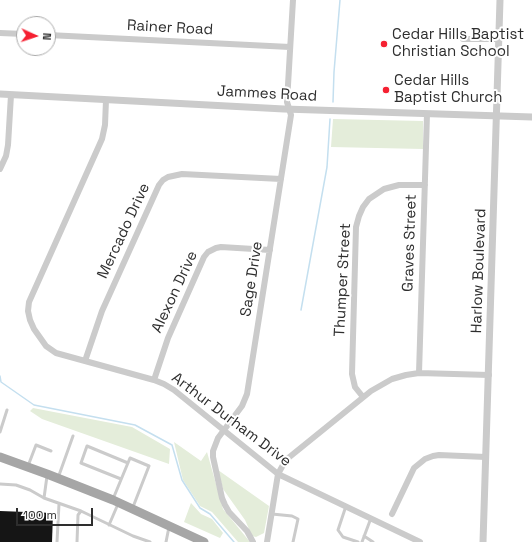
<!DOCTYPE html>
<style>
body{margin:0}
#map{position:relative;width:532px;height:542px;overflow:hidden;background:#fff;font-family:"Space Grotesk",sans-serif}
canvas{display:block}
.north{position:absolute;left:16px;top:16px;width:40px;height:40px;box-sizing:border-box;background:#fff;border:1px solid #ababab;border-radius:50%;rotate:93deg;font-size:11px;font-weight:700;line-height:16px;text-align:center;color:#2e2e2e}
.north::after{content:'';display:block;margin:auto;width:14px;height:18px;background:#f52031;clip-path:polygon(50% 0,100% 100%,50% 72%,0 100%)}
.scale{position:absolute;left:16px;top:508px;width:77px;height:18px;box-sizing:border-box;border:2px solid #2e2e2e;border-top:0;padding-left:5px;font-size:12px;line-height:14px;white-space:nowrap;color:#2e2e2e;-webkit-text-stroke:3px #fff;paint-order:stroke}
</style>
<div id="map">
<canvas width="532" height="542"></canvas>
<div class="north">N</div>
<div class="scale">100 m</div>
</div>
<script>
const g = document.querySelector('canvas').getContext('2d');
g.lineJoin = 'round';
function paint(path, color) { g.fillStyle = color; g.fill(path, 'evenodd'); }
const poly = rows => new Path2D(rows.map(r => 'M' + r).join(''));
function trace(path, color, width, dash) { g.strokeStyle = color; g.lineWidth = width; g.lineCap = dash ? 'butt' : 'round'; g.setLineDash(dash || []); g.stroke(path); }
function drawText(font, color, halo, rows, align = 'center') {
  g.font = font + ' "Space Grotesk",sans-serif'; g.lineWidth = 4; g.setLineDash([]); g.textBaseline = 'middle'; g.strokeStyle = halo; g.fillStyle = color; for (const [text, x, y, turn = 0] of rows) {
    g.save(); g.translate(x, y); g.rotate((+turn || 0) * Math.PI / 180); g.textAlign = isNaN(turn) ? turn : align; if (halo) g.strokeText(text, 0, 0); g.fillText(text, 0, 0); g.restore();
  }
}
paint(poly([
 [333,119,423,121,423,149,331,147],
 [33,408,132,427,170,449,169,464,42,419,30,411],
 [174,442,201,461,207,452,223,509,250,542,238,542,212,512,200,506,183,480],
 [218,470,269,506,264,533,256,537,252,536,245,520,223,489],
 [191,503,201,514,212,519,223,533,220,538,184,522]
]), '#e4edda');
trace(poly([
 [333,102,334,72,340,0],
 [301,310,327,167,330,119],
 [0,376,1,382,34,405,135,425,172,445,182,480,200,508,210,514,234,542]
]), '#c4dfef', 1.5);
paint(poly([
 [0,511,53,513,52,542,0,542]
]), '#151515');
trace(poly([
 [0,432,7,410],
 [28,466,36,445,51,451],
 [58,478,73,436],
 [121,479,81,463,87,446,128,463],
 [0,484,16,485,30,490,44,498,81,511,133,536,150,542],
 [44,498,47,476],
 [113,499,130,458,149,466,133,507],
 [346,506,338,530,343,537,358,542],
 [272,514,292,516,298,519,293,542],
 [109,525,118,504],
 [364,536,373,542],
 [57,542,59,504],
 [77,542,78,515,81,511],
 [166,542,169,527],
 [362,542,371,518]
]), '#cbcbcb', 3);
trace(poly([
 [0,33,24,34],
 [48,35,290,47],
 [463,39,498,39],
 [106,100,105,125,102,139,29,302,28,311,30,320,34,329,46,346,56,353,154,380,164,384,174,390,278,474,420,542],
 [0,169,6,156,8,145,11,95],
 [85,361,102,311,159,185,163,180,168,177,182,174,281,179],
 [419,373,427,114],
 [154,380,168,338,204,257,208,252,216,248,221,247,270,250],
 [363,397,355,387,352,374,356,227,359,216,363,207,369,199,384,189,399,185,425,185],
 [392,514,414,468,425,459,433,456,439,455,486,457],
 [253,542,247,531,229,512,225,505,222,498,213,457,213,451,218,438,242,406,247,394,291,115,287,102,293,0],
 [267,542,278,474,283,465,287,459,371,391,392,379,406,375,419,373,489,375]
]), '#cbcbcb', 6);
trace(poly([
 [0,94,284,109,532,117],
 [483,542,500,0]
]), '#cbcbcb', 7);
trace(poly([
 [0,457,47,474,113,500,204,542]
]), '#a6a6a6', 9);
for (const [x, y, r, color] of [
 [384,44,4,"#f52031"],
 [386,90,4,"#f52031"]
]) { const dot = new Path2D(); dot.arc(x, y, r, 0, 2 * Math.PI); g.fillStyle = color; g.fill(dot); trace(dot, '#fff', 1.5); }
drawText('15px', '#2e2e2e', '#fff', [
 ["Rainer Road",170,28,3],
 ["Jammes Road",267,94,3],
 ["Mercado Drive",124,231,-65],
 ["Graves Street",410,243,-88],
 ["Harlow Boulevard",479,271,-88],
 ["Sage Drive",252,279,-81],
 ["Thumper Street",343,280,-87],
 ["Alexon Drive",175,292,-65],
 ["Arthur Durham Drive",231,420,37]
]);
drawText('15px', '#2e2e2e', '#fff', [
 ["Cedar Hills Baptist",392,35],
 ["Christian School",392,52],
 ["Cedar Hills",394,81],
 ["Baptist Church",394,98]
], 'left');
</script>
